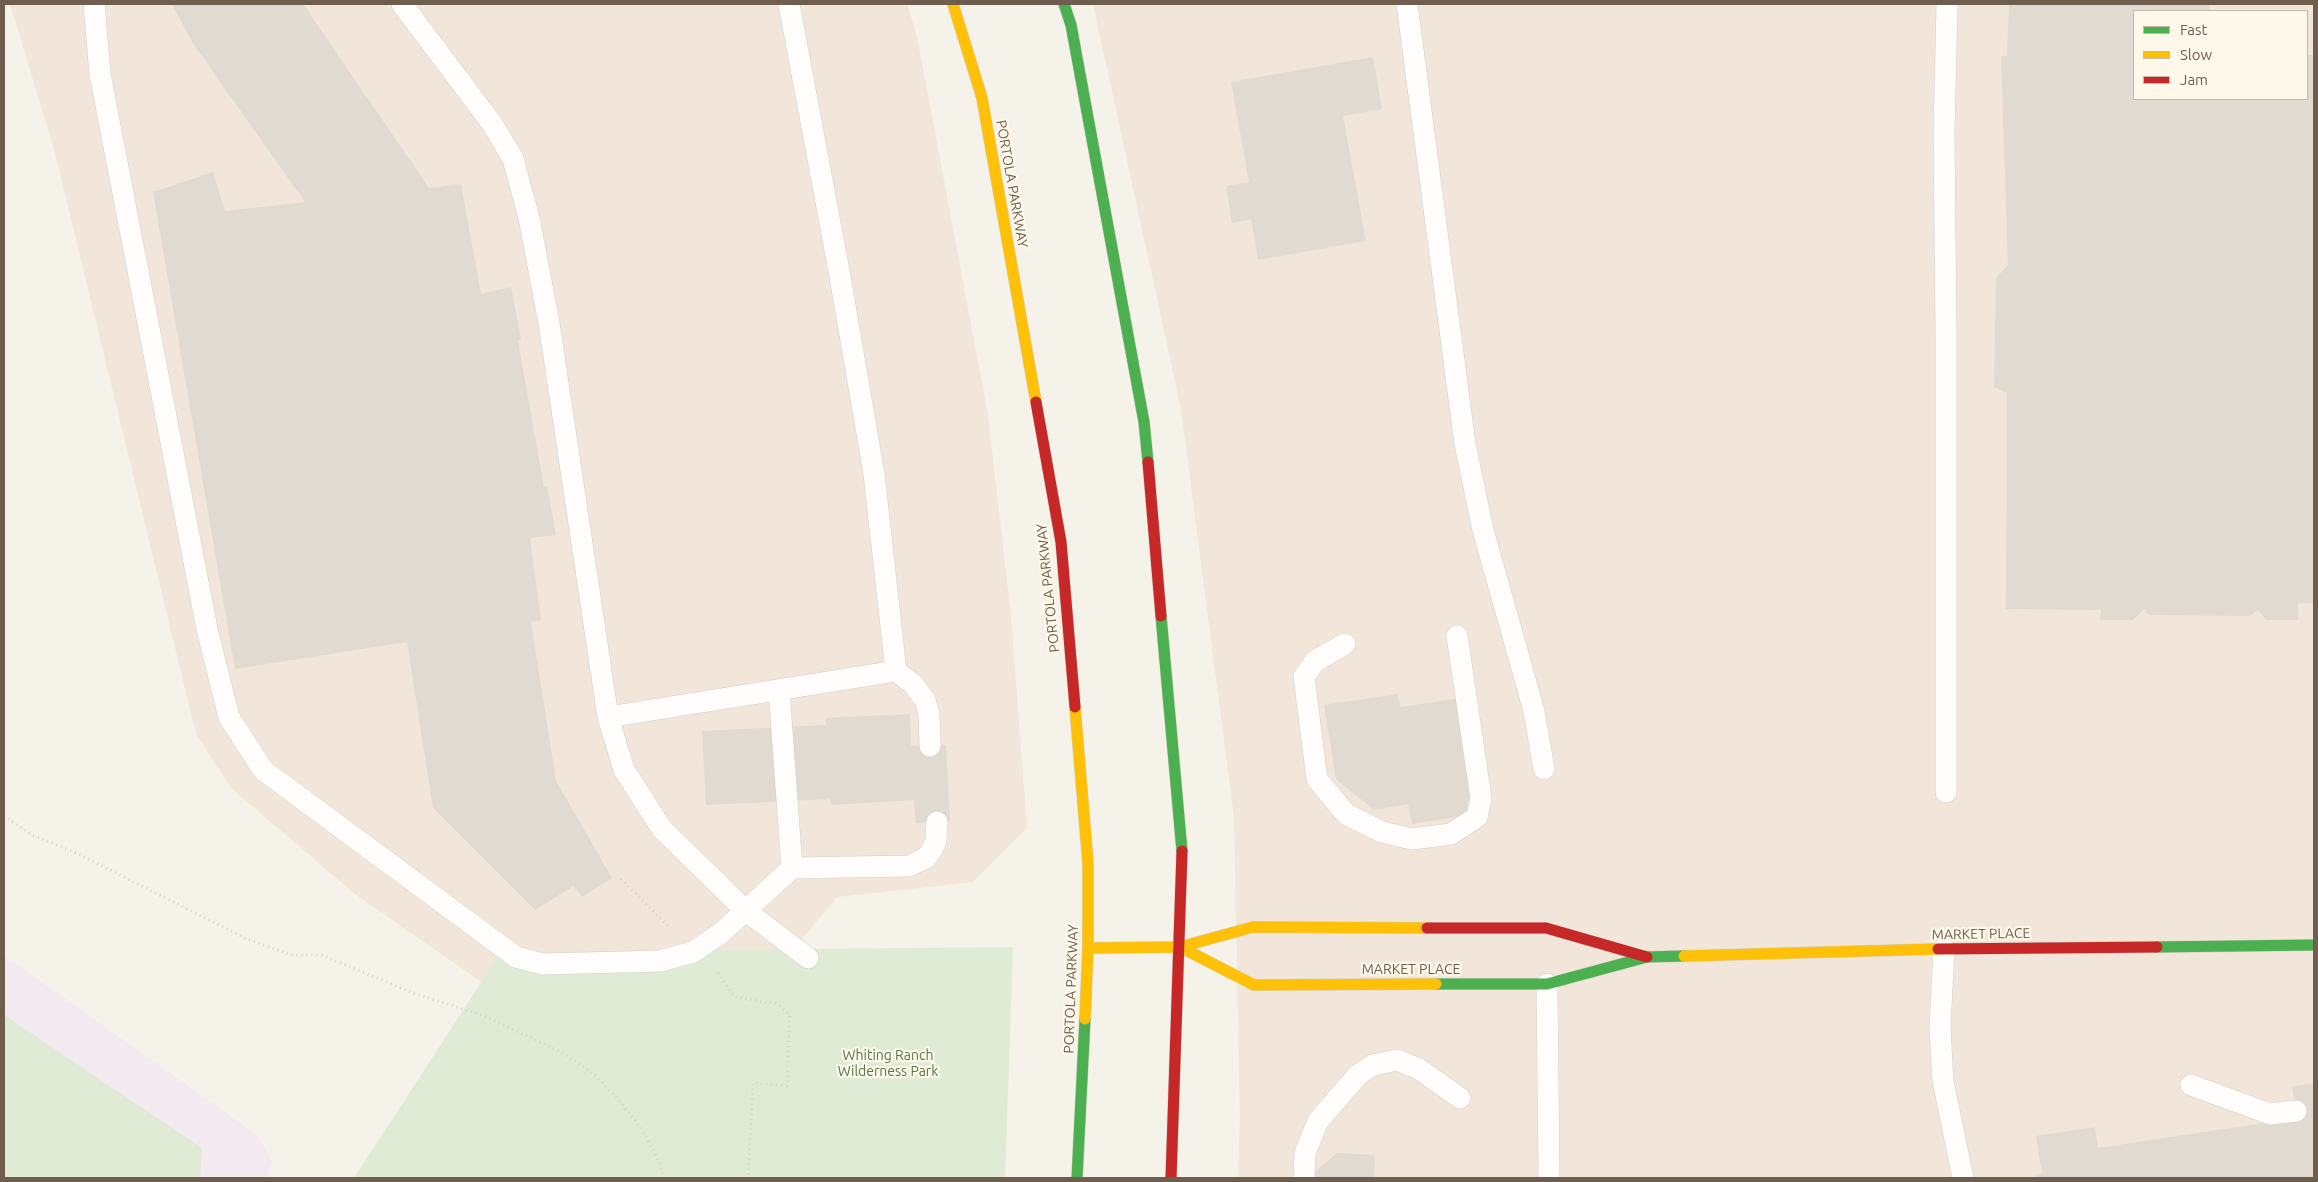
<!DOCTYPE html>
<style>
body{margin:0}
#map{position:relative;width:2318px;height:1182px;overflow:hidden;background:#f5f2e9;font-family:Ubuntu,sans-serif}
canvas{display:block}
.frame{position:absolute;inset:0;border:5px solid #6f5d4d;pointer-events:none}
.legend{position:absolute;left:2133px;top:10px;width:175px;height:90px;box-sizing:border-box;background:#fdf8ea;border:1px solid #c4baab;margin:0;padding:6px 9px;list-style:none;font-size:15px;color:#6f5d4d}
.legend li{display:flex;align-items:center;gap:10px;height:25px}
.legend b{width:25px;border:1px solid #c4baab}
</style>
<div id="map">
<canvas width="2318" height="1182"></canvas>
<div class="frame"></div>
<ul class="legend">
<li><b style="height:6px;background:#4caf50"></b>Fast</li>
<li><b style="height:6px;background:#ffc107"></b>Slow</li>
<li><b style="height:6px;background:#c62828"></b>Jam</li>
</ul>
</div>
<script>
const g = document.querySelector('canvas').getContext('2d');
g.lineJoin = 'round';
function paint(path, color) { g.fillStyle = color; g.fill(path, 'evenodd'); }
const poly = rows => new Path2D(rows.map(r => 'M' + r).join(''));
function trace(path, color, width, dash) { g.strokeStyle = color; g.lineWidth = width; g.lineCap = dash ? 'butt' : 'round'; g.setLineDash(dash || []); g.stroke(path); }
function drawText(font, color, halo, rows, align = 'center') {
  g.font = font + ' Ubuntu,sans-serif'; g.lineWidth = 4.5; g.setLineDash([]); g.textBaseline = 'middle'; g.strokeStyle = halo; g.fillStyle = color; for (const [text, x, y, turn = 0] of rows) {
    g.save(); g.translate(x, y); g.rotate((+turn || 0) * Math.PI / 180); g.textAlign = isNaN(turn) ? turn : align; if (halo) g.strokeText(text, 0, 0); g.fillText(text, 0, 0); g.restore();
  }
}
paint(poly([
 [10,4,907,4,917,36,988,415,1011,616,1027,828,973,882,837,897,742,1011,519,1008,356,895,231,788,196,734,55,153],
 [1093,4,2314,4,2314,1178,1238,1178,1240,1118,1234,818,1181,409],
 [2134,11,2307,11,2307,99,2134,99]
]), '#f2e6da');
paint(poly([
 [4,955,257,1135,272,1161,268,1178,4,1178]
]), '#f3e9f0');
paint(poly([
 [1013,947,1005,1178,354,1178,501,952],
 [4,1015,202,1148,200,1178,4,1178]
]), '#e0ebd5');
paint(poly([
 [172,4,303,4,429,188,461,184,481,294,511,287,521,339,518,341,544,487,547,486,556,535,530,538,541,620,531,622,556,781,612,878,582,897,574,886,535,910,433,808,407,642,235,669,153,192,213,172,225,211,305,202,192,42],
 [2009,4,2210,4,2210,11,2134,11,2134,99,2307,99,2307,55,2314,55,2314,603,2298,603,2298,620,2266,620,2258,610,2250,616,2149,615,2144,609,2133,620,2100,620,2101,610,2006,609,2007,393,1994,387,1996,278,2008,265,2001,56,2007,56],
 [1373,57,1382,109,1343,116,1366,241,1258,260,1251,219,1232,223,1226,186,1249,182,1231,82],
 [1398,694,1400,707,1461,698,1476,799,1467,801,1469,815,1412,824,1408,804,1374,810,1336,779,1324,705],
 [910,714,911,746,946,745,950,821,916,823,914,800,831,805,830,799,706,805,702,731,826,725,826,718],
 [2314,1083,2314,1178,2036,1178,2036,1175,2042,1174,2036,1136,2095,1127,2098,1148,2297,1118,2292,1087],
 [1337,1153,1375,1155,1374,1178,1314,1178,1315,1172]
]), '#e0dad1');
const lane = poly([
 [94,4,100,74,207,629,229,717,263,770,516,957,543,964,660,961,693,952,721,933,792,868,779,690],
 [402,4,493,125,513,159,529,218,549,323,608,717,624,770,662,829,746,911,808,958],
 [1407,4,1465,444,1483,530,1534,711,1544,769],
 [1345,644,1315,661,1304,677,1317,779,1346,814,1382,832,1412,839,1451,834,1477,817,1481,798,1457,636],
 [896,671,913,684,925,700,929,715,930,746],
 [608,717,896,671,874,474,839,271,789,4],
 [1946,792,1946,335,1944,133,1947,4],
 [792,868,909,866,926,858,932,850,936,840,937,822],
 [1944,949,1940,1027,1943,1081,1963,1178],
 [1547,984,1549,1178],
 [2191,1085,2270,1114,2296,1111],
 [1304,1178,1305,1153,1318,1121,1358,1075,1373,1065,1397,1060,1419,1069,1460,1098]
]);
const fast = poly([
 [1064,4,1071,25,1144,422,1148,462],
 [1161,616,1182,851],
 [2157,947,2314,945],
 [1436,984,1547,984,1647,957,1684,956],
 [1077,1178,1085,1019]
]);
const slow = poly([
 [953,4,982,98,1036,402],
 [1075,707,1088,863,1088,948,1085,1019],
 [1180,947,1254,985,1436,984],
 [1088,948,1180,947,1253,927,1427,928],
 [1684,956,1938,949]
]);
const jam = poly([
 [1036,402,1061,542,1075,707],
 [1148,462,1161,616],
 [1427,928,1546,928,1647,957],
 [1938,949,2157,947],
 [1171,1178,1182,851]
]);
trace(lane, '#d3cec6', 22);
trace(fast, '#d3cec6', 12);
trace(slow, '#d3cec6', 12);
trace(jam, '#d3cec6', 12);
trace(poly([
 [4,816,32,835,74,852,245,938,291,955,321,955,416,994,482,1015,561,1052,594,1074,616,1097,642,1129,661,1166,664,1178],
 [621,879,668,926],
 [718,973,735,997,777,1004,790,1015,787,1086,753,1083,748,1178]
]), '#d6d0ca', 3, [1, 4]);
trace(lane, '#fefdfc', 21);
trace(fast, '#4caf50', 11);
trace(slow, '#ffc107', 11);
trace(jam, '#c62828', 11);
drawText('14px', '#6f5d4d', '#fdf8ea', [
 ["PORTOLA PARKWAY",1012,184,80],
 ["PORTOLA PARKWAY",1048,588,-96],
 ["MARKET PLACE",1981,934,-1],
 ["MARKET PLACE",1411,969],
 ["PORTOLA PARKWAY",1071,989,-88]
]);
drawText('14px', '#527a49', '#fdf8ea', [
 ["Whiting Ranch",888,1055],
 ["Wilderness Park",888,1071]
]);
</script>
